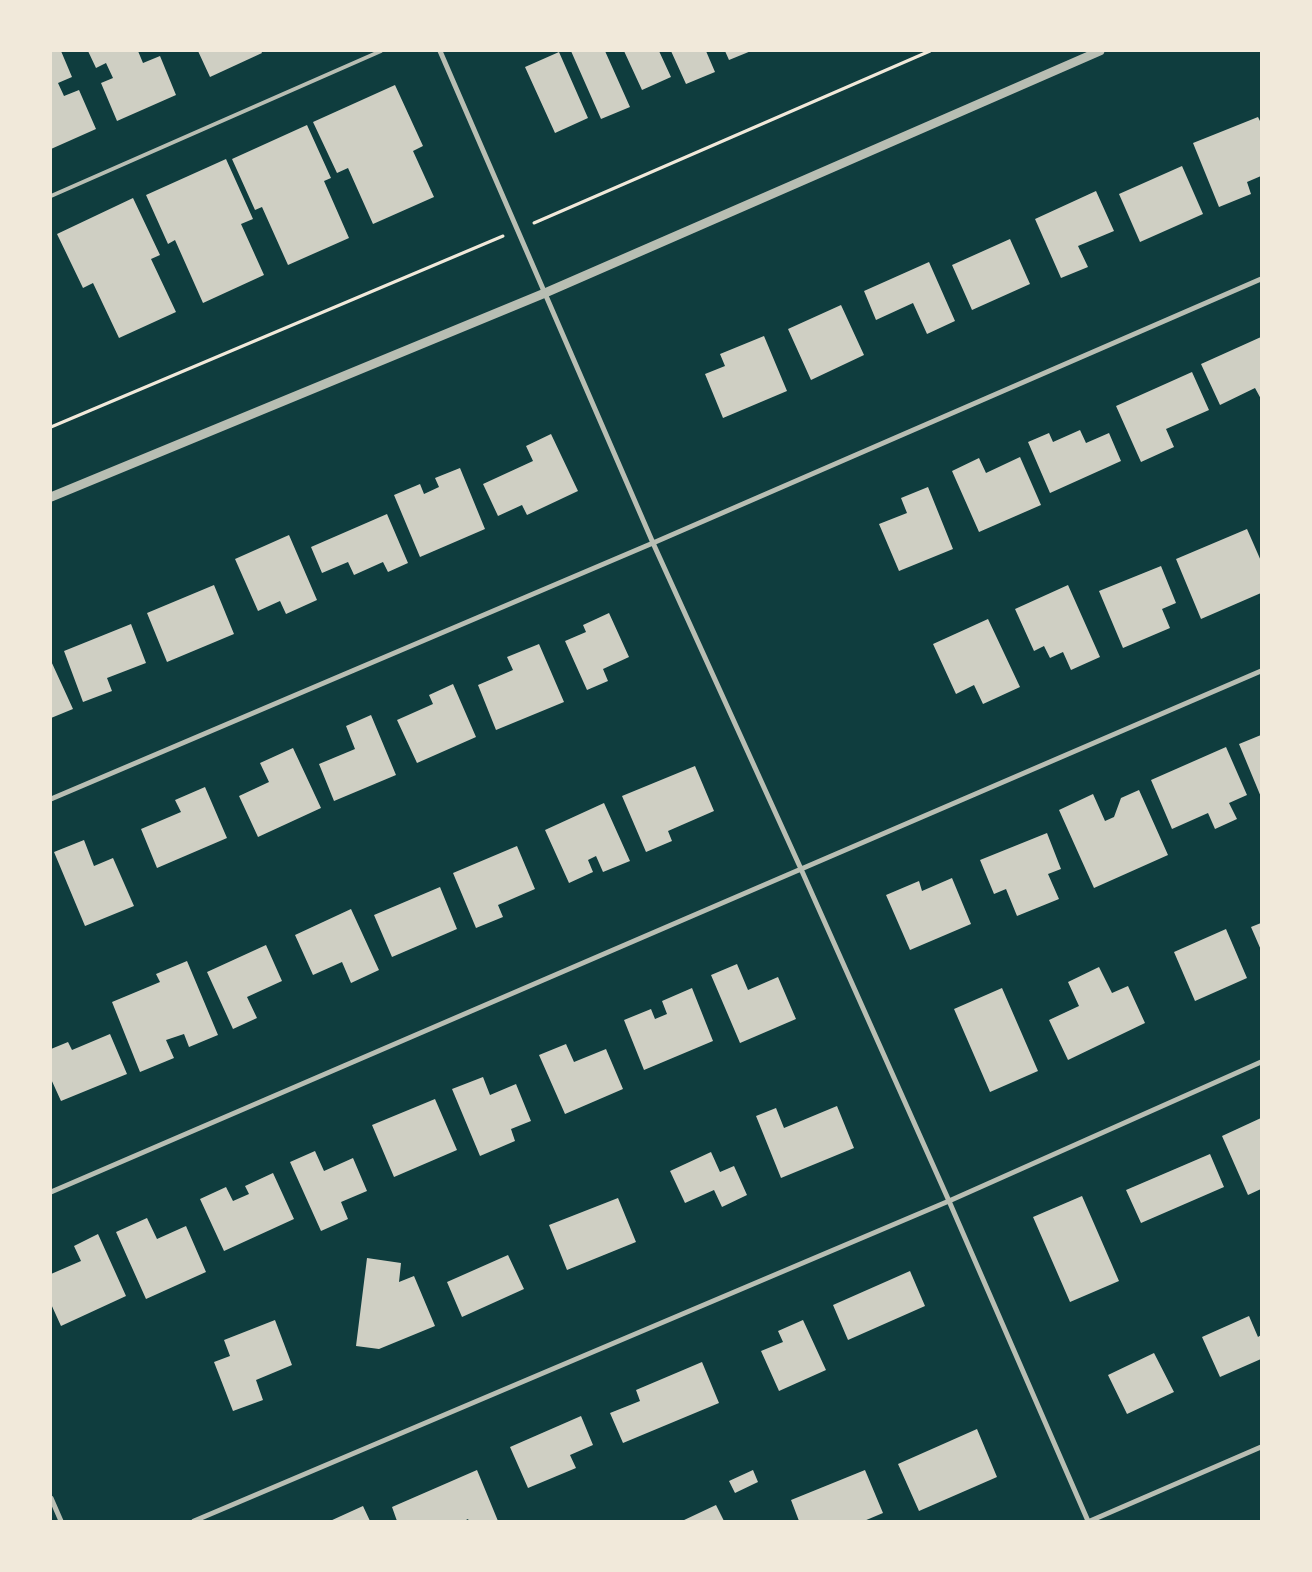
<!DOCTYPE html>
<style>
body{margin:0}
#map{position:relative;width:1312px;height:1572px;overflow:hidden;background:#0f3d3e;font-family:"Public Sans",sans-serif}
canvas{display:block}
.frame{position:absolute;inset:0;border:52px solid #f1e9da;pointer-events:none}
</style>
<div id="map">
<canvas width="1312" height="1572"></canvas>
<div class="frame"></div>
</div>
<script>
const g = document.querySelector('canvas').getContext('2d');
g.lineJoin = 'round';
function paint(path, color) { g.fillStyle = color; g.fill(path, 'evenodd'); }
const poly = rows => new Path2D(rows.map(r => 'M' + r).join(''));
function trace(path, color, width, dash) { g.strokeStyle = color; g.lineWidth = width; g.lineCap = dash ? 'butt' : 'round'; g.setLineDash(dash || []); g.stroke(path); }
paint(poly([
 [51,51,61,51,72,77,58,83,64,96,79,90,96,129,51,149],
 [88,51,138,51,143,63,160,56,176,95,117,121,101,83,113,78,106,63,96,68],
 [198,51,261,51,262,53,210,77],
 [571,51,605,51,630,107,601,119],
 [624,51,659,51,671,77,642,90],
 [671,51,706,51,715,72,686,84],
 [725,51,751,51,729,60],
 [559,52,588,118,555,133,525,67],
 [395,85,423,146,413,151,434,197,373,224,348,168,337,173,313,122],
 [1258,117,1261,123,1261,176,1247,182,1251,194,1219,207,1193,143],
 [307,125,331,178,324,181,349,238,288,265,262,207,255,210,232,159],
 [226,159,253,219,241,224,264,275,203,303,175,240,168,244,146,195],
 [1182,166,1203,214,1140,242,1119,194],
 [1096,191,1114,231,1078,246,1088,267,1061,278,1035,219],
 [133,198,160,255,151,259,176,312,119,338,93,283,83,288,57,234],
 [1010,239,1030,284,972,310,952,265],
 [929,262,955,321,927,334,913,303,876,320,864,291],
 [841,305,864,355,811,380,788,329],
 [764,336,787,391,723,418,705,374,725,366,720,354],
 [1261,337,1261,399,1255,388,1220,405,1201,364],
 [1192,372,1209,410,1166,429,1174,447,1141,462,1116,406],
 [1080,430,1086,443,1109,433,1121,461,1050,493,1028,442,1049,433,1053,442],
 [551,434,578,491,527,515,522,505,498,516,483,484,533,461,526,446],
 [1020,457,1041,505,979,532,952,471,979,458,986,473],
 [460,468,485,529,420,557,394,495,420,484,424,494,439,487,435,478],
 [928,487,953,549,899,571,879,524,907,513,901,498],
 [387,514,408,563,388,572,383,562,354,575,348,562,322,573,311,547],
 [1247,529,1261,561,1261,593,1201,619,1176,559],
 [289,535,317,600,286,614,280,601,258,611,235,559],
 [1161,566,1176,603,1162,609,1170,628,1123,648,1099,591],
 [214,585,234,634,167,662,147,613],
 [1068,585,1100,657,1071,670,1063,652,1050,658,1044,646,1034,651,1015,609],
 [609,613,629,657,603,669,608,681,587,690,565,641,586,632,583,625],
 [988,619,1020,687,983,704,974,685,956,694,933,644],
 [131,624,146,663,107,678,112,691,83,702,64,651],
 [539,644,564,702,496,730,478,685,513,670,507,657],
 [51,661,73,709,51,718],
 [453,684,476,737,417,763,397,720,433,704,429,695],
 [371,715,396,775,334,801,319,764,355,749,346,726],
 [1261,735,1261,797,1239,744],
 [1226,747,1247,795,1229,803,1237,819,1215,829,1208,813,1172,829,1151,780],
 [293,748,321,808,258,837,239,796,269,782,260,763],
 [695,766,714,811,668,831,672,841,646,852,622,796],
 [205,787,227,838,157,868,141,829,181,812,175,800],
 [1139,790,1168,855,1094,888,1059,810,1093,794,1105,821,1114,817,1121,798],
 [604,803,630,861,603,872,596,856,588,860,593,872,569,883,545,830],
 [1047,833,1061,869,1048,874,1059,899,1017,916,1006,889,994,894,980,860],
 [84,840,94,866,113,858,134,906,85,926,54,852],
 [517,846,535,889,498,905,503,917,476,928,453,873],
 [952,878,971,924,910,950,886,895,919,881,922,891],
 [440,887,457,929,392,957,374,915],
 [351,909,379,970,351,983,342,962,313,975,295,935],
 [1261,923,1261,950,1251,927],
 [1226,929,1247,978,1195,1001,1174,952],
 [266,945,282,981,247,997,257,1018,233,1029,207,972],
 [187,961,218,1035,189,1047,184,1034,166,1040,174,1058,140,1072,112,1002,160,982,156,974],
 [737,964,748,990,778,977,796,1019,740,1043,711,975],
 [1099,967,1112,993,1128,986,1145,1023,1068,1060,1049,1020,1079,1006,1068,982],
 [692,988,713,1041,644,1070,624,1020,651,1009,655,1019,667,1014,662,1001],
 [1002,988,1038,1071,990,1092,954,1009],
 [110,1034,127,1074,61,1101,51,1079,51,1049,68,1042,72,1050],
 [566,1044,574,1062,606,1049,623,1089,565,1114,539,1055],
 [483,1077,490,1095,516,1084,531,1121,511,1129,515,1141,480,1156,452,1089],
 [435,1099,457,1150,394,1177,372,1125],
 [837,1106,854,1148,781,1178,756,1116,776,1108,784,1128],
 [1261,1118,1261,1189,1248,1195,1222,1136],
 [315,1151,324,1171,353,1158,367,1191,341,1202,348,1219,321,1231,290,1162],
 [711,1152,720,1172,734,1166,747,1195,722,1207,714,1190,685,1203,670,1171],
 [1210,1154,1224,1187,1141,1223,1126,1190],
 [273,1173,294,1219,224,1251,200,1199,226,1187,233,1201,249,1194,245,1186],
 [1082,1196,1119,1281,1070,1302,1033,1217],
 [618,1198,636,1242,567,1270,549,1225],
 [147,1218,157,1239,186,1226,206,1272,146,1299,116,1232],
 [98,1234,126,1296,61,1326,51,1304,51,1274,81,1261,74,1246],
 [508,1255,524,1289,462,1317,447,1282],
 [367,1258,401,1263,399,1282,414,1276,435,1326,379,1349,356,1346],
 [910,1271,925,1306,848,1340,833,1305],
 [1249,1316,1258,1337,1261,1335,1261,1359,1220,1377,1202,1337],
 [275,1320,292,1365,256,1380,263,1400,233,1411,214,1362,230,1356,224,1340],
 [803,1320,826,1370,779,1391,761,1351,783,1342,778,1331],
 [1154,1353,1174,1392,1127,1414,1108,1375],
 [702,1362,719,1403,623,1443,610,1413,640,1401,636,1390],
 [581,1416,593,1445,570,1455,576,1468,528,1488,510,1447],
 [977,1429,997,1477,919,1511,898,1464],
 [477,1470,498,1521,469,1521,468,1519,464,1521,397,1521,392,1507],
 [753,1470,758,1482,735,1493,729,1481],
 [865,1470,883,1513,864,1521,799,1521,791,1500],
 [716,1505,724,1521,682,1521],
 [363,1506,370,1521,330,1521]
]), '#cfcfc3');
trace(poly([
 [534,223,930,51],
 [51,427,503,236]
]), '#f1e9da', 3);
trace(poly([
 [51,196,381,51]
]), '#b8beb3', 4);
trace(poly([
 [440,51,653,543,801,869,949,1201,1088,1521],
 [51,799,653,543,1261,279],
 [51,1192,1261,671],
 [51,1498,61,1521],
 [194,1521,949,1201,1261,1062],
 [1090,1521,1261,1447]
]), '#b8beb3', 5);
trace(poly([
 [51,497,545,293,1100,51]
]), '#b8beb3', 9);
</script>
